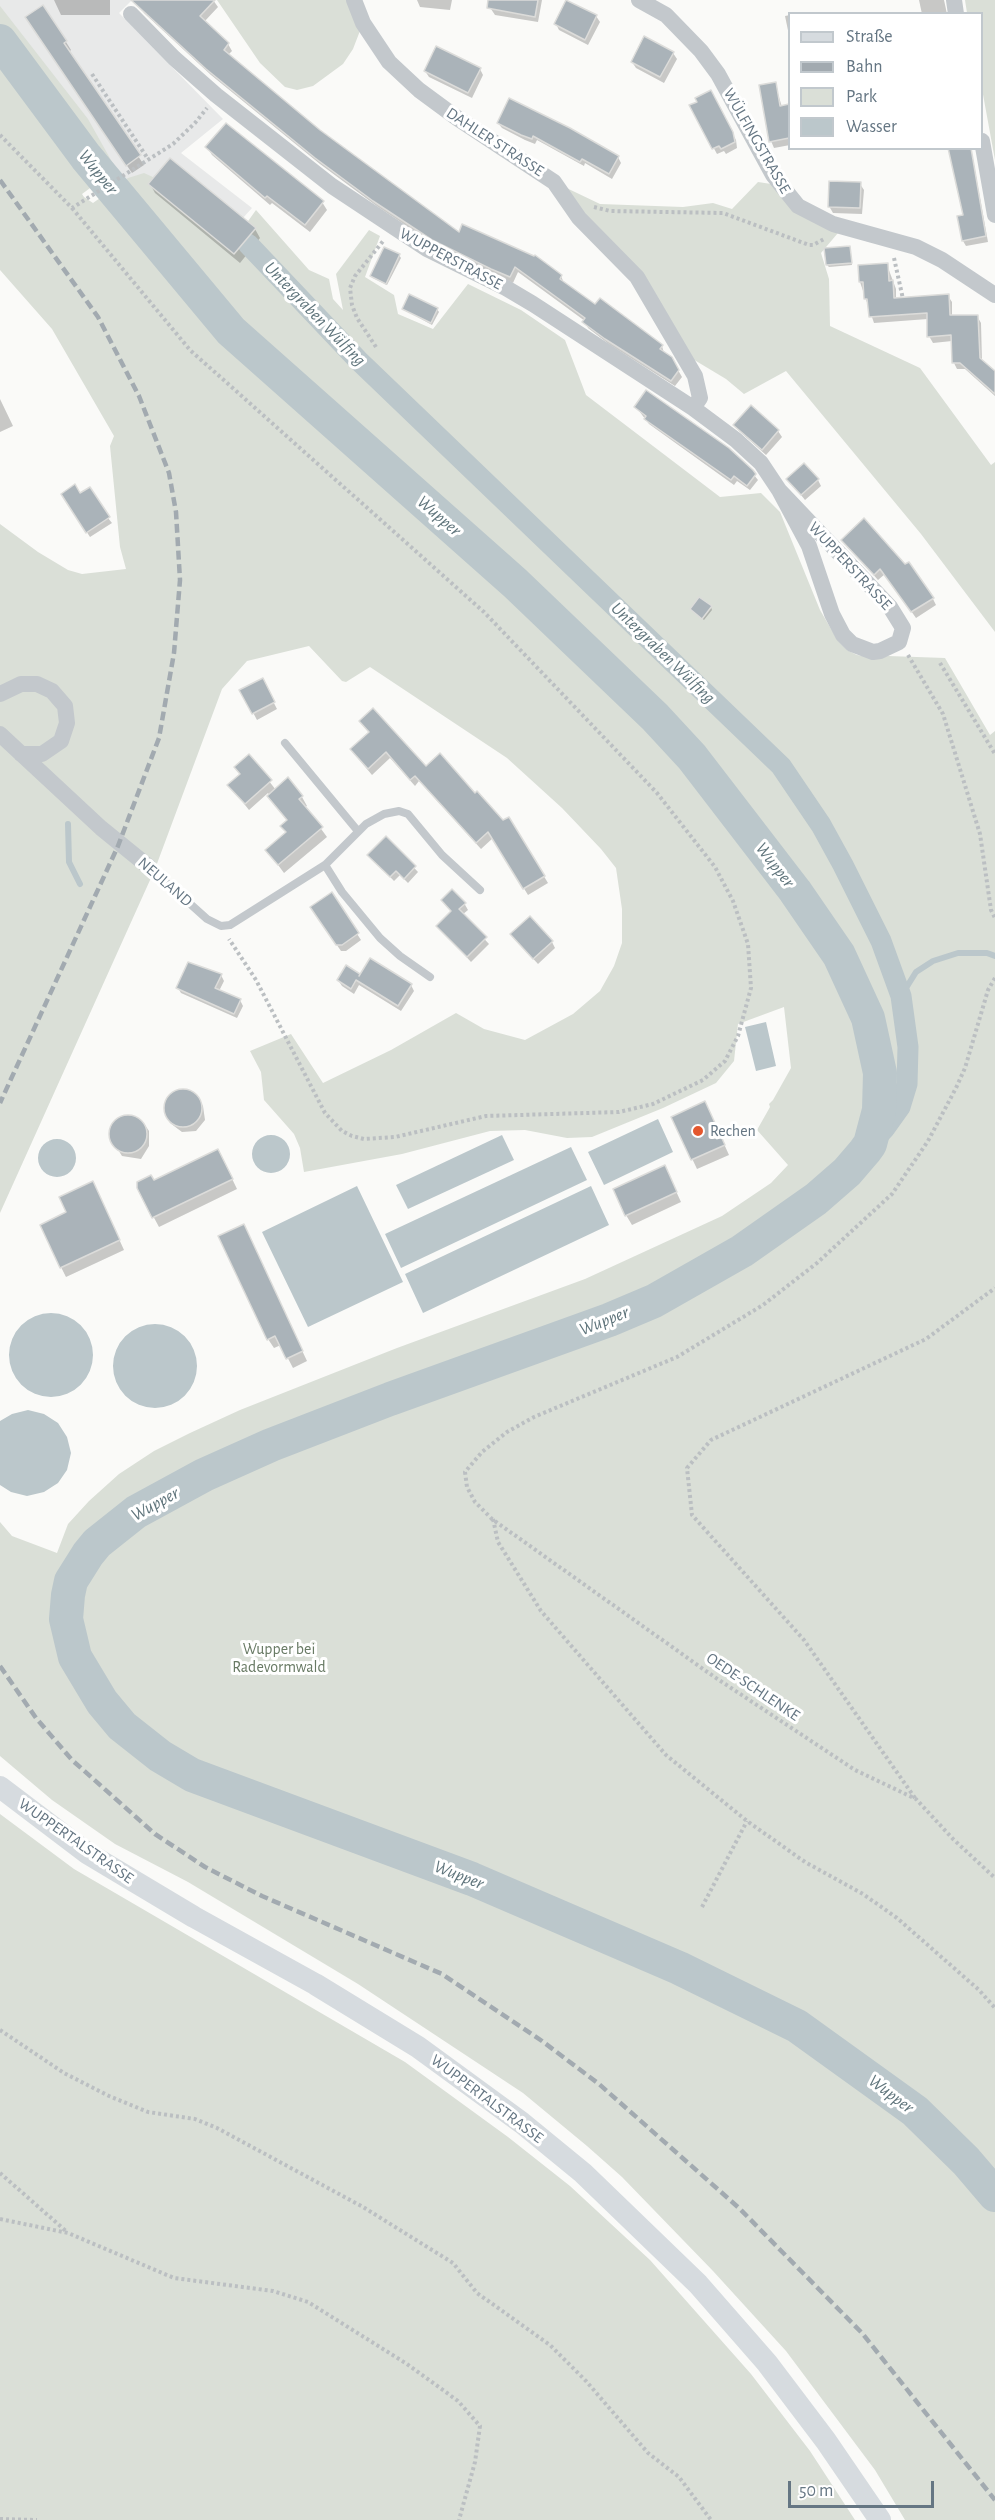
<!DOCTYPE html>
<meta charset="utf-8">
<style>
body{margin:0}
#map{position:relative;width:995px;height:2520px;overflow:hidden;background:#fafaf8;font-family:"Alegreya Sans",sans-serif}
canvas{display:block}
.legend{position:absolute;left:788px;top:12px;width:195px;height:138px;box-sizing:border-box;background:#fff;border:2px solid #c1c8cd;margin:0;padding:8px 10px;list-style:none;font-size:18px;color:#657683}
.legend li{display:flex;align-items:center;gap:12px;height:30px}
.legend b{width:30px;border:2px solid #c1c8cd}
.scale{position:absolute;left:788px;top:2481px;width:146px;height:27px;box-sizing:border-box;border:3px solid #657683;border-top:0;padding-left:8px;font-size:18px;line-height:21px;white-space:nowrap;color:#657683;-webkit-text-stroke:4px #fff;paint-order:stroke}
</style>
<div id="map">
<canvas width="995" height="2520"></canvas>
<ul class="legend">
<li><b style="height:8px;background:#d6dbdf"></b>Straße</li>
<li><b style="height:8px;background:#a2aab0"></b>Bahn</li>
<li><b style="height:16px;background:#dadfd7"></b>Park</li>
<li><b style="height:16px;background:#bbc7cb"></b>Wasser</li>
</ul>
<div class="scale">50 m</div>
</div>
<script>
const g = document.querySelector('canvas').getContext('2d');
g.lineJoin = 'round';
function paint(path, color) { g.fillStyle = color; g.fill(path, 'evenodd'); }
const poly = rows => new Path2D(rows.map(r => 'M' + r).join(''));
function trace(path, color, width, dash) { g.strokeStyle = color; g.lineWidth = width; g.lineCap = dash ? 'butt' : 'round'; g.setLineDash(dash || []); g.stroke(path); }
function drawText(font, color, halo, rows, align = 'center') {
  g.font = font + ' "Alegreya Sans",sans-serif'; g.lineWidth = 6; g.setLineDash([]); g.textBaseline = 'middle'; g.strokeStyle = halo; g.fillStyle = color; for (const [text, x, y, turn = 0] of rows) {
    g.save(); g.translate(x, y); g.rotate((+turn || 0) * Math.PI / 180); g.textAlign = isNaN(turn) ? turn : align; if (halo) g.strokeText(text, 0, 0); g.fillText(text, 0, 0); g.restore();
  }
}
paint(poly([
 [0,0,132,0,119,13,223,119,181,153,252,208,224,239,124,192,64,112,0,13]
]), '#e8e9e9');
paint(poly([
 [217,0,354,0,363,23,353,49,343,64,313,86,297,90,285,87,260,63],
 [965,0,995,0,995,160,982,89,983,48,982,14,967,13],
 [0,6,88,119,116,169,82,194,84,197,93,203,128,178,144,173,155,178,236,238,256,210,309,270,329,279,333,299,343,310,336,274,369,230,380,236,365,277,394,295,398,314,433,329,468,284,521,310,565,340,586,395,720,497,761,493,780,512,820,610,838,641,847,650,857,655,874,658,888,656,945,658,990,735,995,731,995,2520,905,2520,875,2470,786,2351,713,2271,622,2177,587,2146,523,2093,358,1984,188,1882,115,1844,52,1800,0,1756,0,1522,12,1536,57,1553,68,1524,89,1501,119,1474,154,1451,190,1433,240,1410,397,1348,585,1279,722,1216,771,1183,788,1165,757,1130,770,1107,769,1104,773,1100,791,1068,784,1007,738,1024,734,1061,716,1083,663,1108,592,1137,567,1138,525,1130,490,1131,402,1154,304,1172,300,1148,294,1134,264,1100,261,1072,250,1051,291,1034,323,1083,391,1050,456,1013,484,1029,525,1040,573,1014,600,991,614,966,622,943,622,909,616,868,601,849,562,808,507,758,370,667,346,682,342,681,309,646,247,661,222,689,155,869,0,1213,0,524,38,552,68,570,82,574,126,569,120,547,110,446,114,436,52,329,0,270],
 [554,182,600,204,683,207,713,203,732,209,758,182,778,185,843,227,821,253,829,279,830,326,920,368,991,465,995,462,995,632,921,534,786,371,744,394,726,379,681,352,637,277],
 [0,1814,74,1869,405,2062,508,2137,570,2186,650,2260,751,2374,810,2451,855,2520,0,2520]
]), '#dadfd7');
paint(poly([
 [766,1022,776,1066,756,1071,745,1027],
 [658,1119,673,1152,604,1185,588,1152],
 '252 1154a19 19 0 1 1 38 0a19 19 0 1 1-38 0Z',
 [502,1135,514,1160,408,1209,396,1185],
 '38 1158a19 19 0 1 1 38 0a19 19 0 1 1-38 0Z',
 [571,1147,587,1180,401,1268,385,1234],
 [357,1186,403,1282,308,1327,262,1232],
 [591,1186,609,1225,423,1313,405,1274],
 '9 1355a42 42 0 1 1 84 0a42 42 0 1 1-84 0Z',
 '113 1366a42 42 0 1 1 84 0a42 42 0 1 1-84 0Z',
 [28,1410,44,1414,58,1423,67,1437,71,1453,67,1470,58,1483,44,1492,27,1496,11,1492,0,1485,0,1421,12,1414]
]), '#bbc7cb');
paint(poly([
 [54,0,110,0,110,15,61,15],
 [147,0,213,0,218,7,204,22,228,44,232,51,228,55,319,131,460,234,561,276,564,283,595,307,662,346,664,353,671,358,682,377,675,386,610,345,588,328,585,321,518,272,513,283,437,246,378,207,320,164,211,75,144,13,141,7],
 [417,0,452,0,450,10,420,7],
 [493,0,542,0,538,22,495,15,491,9],
 [919,0,944,0,947,14,922,14],
 [42,7,66,42,71,50,69,52,144,165,132,173,32,26],
 [790,15,790,40,785,16],
 [596,16,600,22,588,45,559,30,556,24],
 [673,53,677,59,664,83,636,68,632,62],
 [480,69,483,75,472,98,429,77,425,71],
 [775,84,782,107,788,106,790,109,790,145,774,148,771,141],
 [711,92,736,140,737,148,726,154,724,151,717,154,691,106],
 [498,123,618,157,621,163,612,179,585,163,584,166,537,140,535,144,525,140,502,128],
 [207,147,322,202,327,210,310,232,272,203,270,205,212,155],
 [949,148,971,148,988,242,966,246,963,241,965,216],
 [150,184,255,229,260,238,240,263,155,193],
 [860,184,864,190,862,214,833,213,829,206],
 [850,248,852,265,829,267,827,265],
 [399,255,401,258,387,285,373,278,372,276],
 [887,265,896,289,896,299,948,296,952,302,952,317,977,316,981,323,982,362,995,373,995,396,965,369,957,369,954,363,952,341,933,343,929,336,928,319,874,323,860,282,859,266],
 [403,309,437,309,439,312,432,325],
 [0,399,13,426,0,432],
 [636,407,754,475,758,480,750,490,737,481,734,485,649,424],
 [735,425,778,431,782,437,766,455,739,431],
 [788,479,818,480,821,486,805,500],
 [80,495,108,518,112,523,90,537,66,500],
 [842,540,933,599,936,605,916,618,885,574,878,580],
 [711,607,712,610,704,620,693,611],
 [262,680,277,709,257,720,241,690],
 [361,722,426,768,475,795,503,822,509,819,548,883,528,895,493,838,481,849,419,781,415,786,390,758,372,775,351,750,369,733],
 [249,756,276,790,302,797,307,806,305,807,327,837,284,873,267,850,287,834,282,826,288,822,268,793,249,810,229,785,241,775],
 [386,838,418,872,408,883,400,875,394,881,369,855],
 [331,894,361,940,346,951,341,951,315,913],
 [443,901,464,903,468,910,462,915,489,944,471,962,438,926,452,912],
 [516,940,552,942,555,948,538,964],
 [221,975,224,981,219,991,240,1000,243,1006,237,1018,181,993,178,988],
 [359,975,360,977,411,985,414,991,401,1011,359,985,354,994,342,986,338,980],
 [187,1091,199,1099,203,1106,205,1120,196,1131,182,1132,170,1123,166,1116,167,1101,173,1094],
 [710,1113,729,1155,697,1169,673,1118],
 [127,1116,136,1119,145,1125,149,1131,149,1146,141,1159,122,1156,110,1137,114,1123],
 [223,1160,237,1189,159,1227,138,1188],
 [669,1176,681,1202,632,1225,626,1215],
 [98,1193,124,1250,66,1277,61,1267,68,1213],
 [248,1236,307,1361,293,1368,281,1345,274,1348,268,1339]
]), '#0003');
trace(poly([
 [68,824,69,862,80,884],
 [901,996,916,972,933,961,958,953,987,953,995,956],
 [59,1578,71,1581]
]), '#bbc7cb', 6);
trace(poly([
 [248,244,358,360,781,766,821,825,843,865,881,941,901,996,908,1047,907,1084,900,1107,885,1128,870,1144]
]), '#bbc7cb', 21);
trace(poly([
 [0,41,86,157,231,331,515,583,655,717,692,757,795,891,839,955,868,1018,880,1073,879,1110,870,1144,865,1151,847,1172,816,1199,742,1251,654,1301,609,1320,390,1399,271,1445,204,1475,136,1512,97,1543,88,1554,71,1581,68,1595,66,1619,75,1657,102,1702,122,1726,160,1756,192,1775,472,1879,679,1968,797,2026,915,2111,966,2161,995,2195]
]), '#bbc7cb', 34);
const building = poly([
 [131,0,215,0,200,16,229,43,224,50,320,130,459,232,462,224,534,256,535,255,562,275,560,279,595,304,600,298,663,345,660,349,672,357,679,370,671,381,605,339,582,322,585,318,515,267,510,277,491,269,432,240,373,201,315,158,206,69,131,0],
 [488,0,538,0,535,17,487,8,488,0],
 [566,0,597,15,585,40,554,24,566,0],
 [43,5,67,41,64,43,141,155,126,166,25,17,43,5],
 [644,36,674,52,660,77,631,62,644,36],
 [436,46,481,68,468,93,424,71,436,46],
 [776,82,780,106,789,104,789,138,769,142,759,85,776,82],
 [711,90,733,132,735,142,721,149,719,146,712,149,689,105,697,102,695,98,711,90],
 [509,98,570,128,619,156,609,174,582,159,580,162,533,136,532,139,521,135,497,123,509,98],
 [226,123,324,201,305,225,267,196,265,198,205,147,226,123],
 [948,148,971,148,986,236,962,241,957,216,963,215,948,148],
 [170,158,256,228,234,254,148,184,170,158],
 [829,181,861,182,860,208,828,207,829,181],
 [850,246,852,263,826,265,824,248,850,246],
 [384,247,400,254,386,284,370,276,384,247],
 [888,263,889,281,893,280,894,298,949,294,950,315,978,315,980,358,995,371,995,394,960,363,952,363,951,335,927,337,927,313,869,317,867,299,864,299,863,282,859,282,858,265,888,263],
 [409,294,438,308,431,323,402,309,409,294],
 [646,390,729,448,753,470,756,474,747,486,734,476,731,480,644,419,646,416,634,407,646,390],
 [751,405,779,430,762,450,733,425,751,405],
 [804,463,819,479,801,495,786,479,804,463],
 [75,484,80,493,90,487,110,517,86,533,61,494,75,484],
 [864,518,905,564,909,562,934,598,911,612,880,569,874,575,841,540,864,518],
 [699,597,712,606,702,619,690,609,699,597],
 [263,678,275,702,252,714,239,690,263,678],
 [373,708,426,766,440,753,475,793,477,791,503,820,509,817,545,876,523,889,488,832,476,843,415,776,410,780,386,752,368,769,350,749,369,732,359,721,373,708],
 [249,754,272,780,245,804,227,785,240,774,234,767,249,754],
 [288,777,303,796,299,799,323,827,278,865,265,850,286,832,280,826,287,820,267,796,288,777],
 [386,836,416,866,404,879,396,871,390,877,367,855,386,836],
 [452,889,466,903,459,909,487,937,467,957,436,926,451,911,441,900,452,889],
 [332,892,359,933,342,945,336,945,310,907,332,892],
 [530,916,553,941,533,959,510,934,530,916],
 [370,958,412,984,398,1006,356,980,351,989,337,980,346,965,360,974,359,976,370,958],
 [188,962,222,974,215,988,241,999,234,1014,176,988,188,962],
 '164 1108a19 19 0 1 1 38 0a19 19 0 1 1-38 0Z',
 [705,1101,725,1145,691,1160,671,1117,705,1101],
 '109 1134a19 19 0 1 1 38 0a19 19 0 1 1-38 0Z',
 [218,1149,233,1179,152,1218,137,1188,137,1182,151,1175,154,1180,218,1149],
 [665,1165,677,1192,625,1216,613,1189,665,1165],
 [93,1181,120,1240,60,1268,40,1225,66,1212,59,1197,93,1181],
 [244,1224,303,1351,286,1359,275,1336,267,1340,218,1236,244,1224]
]);
paint(building, '#aab3b9');
trace(building, '#dcdcda', 1.5);
trace(poly([
 [92,74,148,159],
 [0,135,72,208,173,144,195,123,207,108],
 [594,207,610,211,723,213,809,245,813,245,824,239],
 [72,208,190,350,484,612,657,793,715,867,733,901,748,944,751,988,738,1036,725,1061,703,1080,653,1104,619,1112,486,1116,395,1137,364,1139,352,1136,342,1131,325,1113,256,980,229,939],
 [894,258,903,299],
 [376,347,357,318,352,305,350,288,355,276,384,240],
 [908,655,943,714,980,834,991,910,995,918],
 [940,663,995,754],
 [995,978,988,990,965,1068,956,1088,928,1141,892,1194,817,1263,763,1305,677,1357,534,1417,507,1432,482,1452,465,1472,467,1487,475,1502,492,1519,713,1676,855,1770,916,1799,953,1839,995,1878],
 [493,1519,498,1542,541,1611,666,1755,747,1821,805,1862,863,1894,897,1918,979,1990,995,2008],
 [915,1798,804,1640,692,1515,687,1468,711,1440,926,1339,995,1288],
 [702,1907,747,1821],
 [0,2030,64,2073,109,2096,148,2112,195,2119,217,2128,363,2207,453,2263,477,2293,550,2345,586,2381,648,2453,679,2477,711,2520],
 [0,2173,67,2232],
 [0,2219,68,2233,174,2278,273,2291,308,2302,407,2364,458,2401,480,2426,475,2462,459,2520],
 [0,2519,37,2520]
]), '#bbbfc2', 4, [3, 3]);
trace(poly([
 [285,743,357,830],
 [325,865,342,892,380,938,400,956,430,977],
 [149,867,207,919,221,926,230,925,325,865,366,824,384,814,399,811,408,814,442,855,480,890]
]), '#c3c8cc', 8);
trace(poly([
 [354,0,363,23,389,62,419,90,457,118,554,182,579,218,637,277,695,376,700,398,693,408],
 [639,0,666,15,701,51,718,74,773,175,798,206,833,224,916,247,942,260,995,295],
 [954,0,956,14],
 [131,14,174,58,216,95,332,186,427,249,506,288,533,304,693,408,736,440,761,463,779,490,890,607,903,628,899,642,880,651,873,652,852,644,843,635,832,614,809,546,779,490],
 [982,141,995,215],
 [0,694,21,684,37,684,52,691,65,706,67,723,61,741,42,754,21,754],
 [0,734,101,828,149,867]
]), '#c3c8cc', 16);
trace(poly([
 [0,1787,87,1853,194,1917,315,1984,418,2047,522,2123,583,2173,698,2284,767,2363,826,2441,880,2520]
]), '#d6dbdf', 22);
trace(poly([
 [0,180,98,317,139,396,169,473,176,512,180,580,174,653,159,738,118,846,0,1103],
 [0,1666,36,1718,72,1760,155,1834,205,1867,262,1896,442,1974,542,2041,599,2084,739,2208,862,2333,995,2500]
]), '#a2aab0', 4.5, [9, 4.5]);
for (const [x, y, r, color] of [
 [698,1131,6,"#e4572e"]
]) { const dot = new Path2D(); dot.arc(x, y, r, 0, 2 * Math.PI); g.fillStyle = color; g.fill(dot); trace(dot, '#fff', 2); }
drawText('16px', '#657683', '#fff', [
 ["WÜLFINGSTRASSE",757,141,60],
 ["DAHLER STRASSE",495,142,33],
 ["WUPPERSTRASSE",451,259,28],
 ["WUPPERSTRASSE",850,566,47],
 ["NEULAND",165,882,41],
 ["OEDE-SCHLENKE",753,1687,34],
 ["WUPPERTALSTRASSE",76,1841,35],
 ["WUPPERTALSTRASSE",487,2099,37]
]);
drawText('16px', '#657683', '#fff', [
 ["Rechen",710,1131]
], 'left');
drawText('16px', '#687a64', '#fff', [
 ["Wupper bei",279,1649],
 ["Radevormwald",279,1667]
]);
drawText('italic 18px', '#60757c', '#fff', [
 ["Wupper",98,172,51],
 ["Untergraben Wülfing",315,314,46],
 ["Wupper",439,516,41],
 ["Untergraben Wülfing",663,653,44],
 ["Wupper",775,865,52],
 ["Wupper",604,1321,-22],
 ["Wupper",155,1504,-29],
 ["Wupper",459,1875,21],
 ["Wupper",891,2094,37]
]);
</script>
